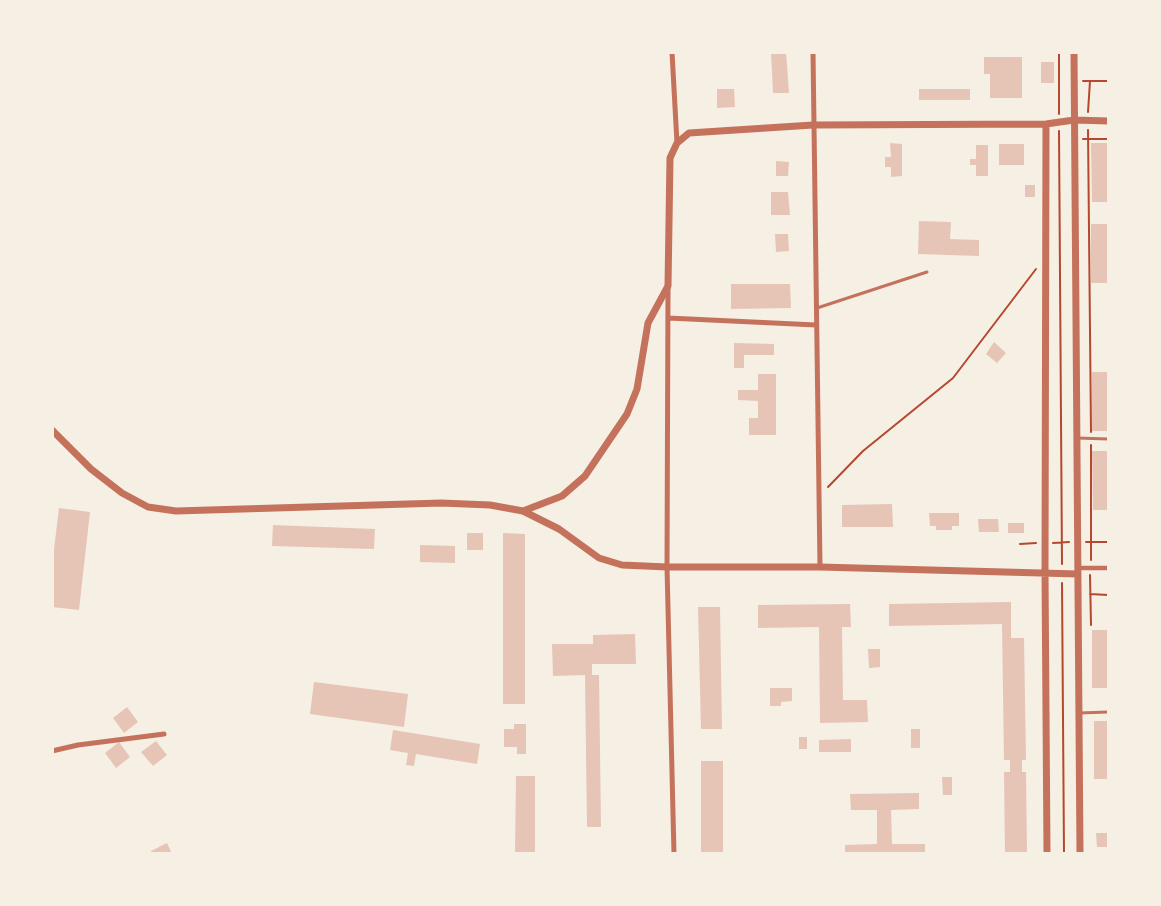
<!DOCTYPE html>
<style>
body{margin:0}
#map{position:relative;width:1161px;height:906px;overflow:hidden;background:#f6efe4;font-family:Manrope,sans-serif}
canvas{display:block}
.frame{position:absolute;inset:0;border:54px solid #f6efe4;pointer-events:none}
</style>
<div id="map">
<canvas width="1161" height="906"></canvas>
<div class="frame"></div>
</div>
<script>
const g = document.querySelector('canvas').getContext('2d');
g.lineJoin = 'round';
function paint(path, color) { g.fillStyle = color; g.fill(path, 'evenodd'); }
const poly = rows => new Path2D(rows.map(r => 'M' + r).join(''));
function trace(path, color, width, dash) { g.strokeStyle = color; g.lineWidth = width; g.lineCap = dash ? 'butt' : 'round'; g.setLineDash(dash || []); g.stroke(path); }
paint(poly([
 [771,52,786,52,789,93,773,93],
 [984,57,1022,57,1022,98,990,98,990,74,984,74],
 [1041,62,1054,62,1054,83,1041,83],
 [717,89,734,89,735,107,717,108],
 [919,89,970,89,970,100,919,100],
 [890,143,902,144,902,176,891,177,891,167,885,167,885,157,891,157],
 [1091,143,1108,143,1108,202,1092,202],
 [999,144,1024,144,1024,165,999,165],
 [976,145,988,145,988,176,976,176,976,165,970,165,970,159,976,159],
 [776,161,789,162,788,176,776,176],
 [1025,185,1035,185,1035,197,1025,197],
 [771,192,788,192,790,215,771,215],
 [919,221,951,222,950,239,979,240,979,256,918,254],
 [1091,224,1108,224,1108,283,1091,283],
 [775,234,788,234,789,251,776,252],
 [731,284,790,284,791,308,731,309],
 [994,342,1006,353,997,363,986,354],
 [734,343,774,344,774,355,744,355,744,368,734,368],
 [1092,372,1108,372,1108,431,1092,431],
 [758,374,776,374,776,435,749,435,749,418,758,418,758,401,738,400,738,390,758,390],
 [1092,451,1108,451,1108,510,1093,510],
 [892,504,893,527,842,527,842,505],
 [59,508,90,512,79,610,52,607,52,566],
 [929,513,959,513,959,526,952,526,952,530,936,530,936,526,930,526],
 [978,519,998,519,999,532,979,532],
 [1008,523,1024,523,1024,533,1008,533],
 [273,525,375,529,374,549,272,546],
 [467,533,483,533,483,550,467,550],
 [503,533,525,534,525,704,503,704],
 [420,545,455,546,455,563,420,562],
 [1011,602,1011,638,1024,638,1026,760,1022,760,1022,772,1026,772,1027,854,1005,854,1004,772,1010,772,1010,760,1004,760,1002,624,889,626,889,604],
 [850,604,851,627,842,627,843,700,867,700,868,722,820,723,819,627,758,628,758,605],
 [698,607,720,607,722,729,701,729],
 [1092,630,1108,630,1108,688,1092,688],
 [635,634,636,664,592,664,592,675,599,675,601,827,587,827,585,675,553,676,552,644,593,644,593,635],
 [868,649,880,649,880,667,869,668],
 [314,682,408,694,404,727,310,714],
 [770,688,792,688,792,701,781,702,781,706,770,706],
 [127,707,138,722,124,733,113,718],
 [1094,721,1108,721,1108,779,1094,779],
 [514,724,526,724,526,754,517,754,517,747,504,747,504,729,514,729],
 [911,729,920,729,920,748,911,748],
 [393,730,480,744,477,764,416,754,414,766,406,765,408,753,390,750],
 [799,737,807,737,807,749,799,749],
 [851,739,851,752,819,752,819,740],
 [156,741,167,755,153,766,141,752],
 [119,742,130,757,116,768,105,753],
 [701,761,723,761,723,854,701,854],
 [516,776,535,776,535,852,515,852],
 [942,777,952,777,952,795,943,795],
 [919,793,919,809,891,810,892,844,925,844,925,854,845,854,845,845,877,844,877,810,851,810,850,794],
 [1096,833,1108,833,1108,847,1097,847],
 [167,843,172,854,152,854,151,851]
]), '#e6c5b7');
trace(poly([
 [1059,52,1059,114],
 [1083,81,1108,81],
 [1088,112,1090,81],
 [1088,130,1091,432],
 [1059,131,1062,564],
 [1083,139,1108,139],
 [1091,445,1091,560],
 [828,487,863,451,953,378,1036,269],
 [1086,542,1108,542],
 [1053,543,1069,542],
 [1020,544,1036,543],
 [1090,575,1091,625],
 [1062,583,1064,854],
 [1090,594,1108,595]
]), '#b5482f', 2);
trace(poly([
 [817,308,927,272],
 [1077,438,1108,439],
 [1079,713,1108,712]
]), '#c5725c', 3);
trace(poly([
 [1078,568,1108,568]
]), '#c5725c', 4.5);
trace(poly([
 [672,52,677,143],
 [813,52,820,567],
 [668,289,667,567,674,854],
 [668,318,816,325],
 [52,751,78,745,164,734]
]), '#c5725c', 5);
trace(poly([
 [1074,52,1080,854],
 [1046,124,1045,572,1047,854],
 [52,430,91,469,122,493,148,507,176,511,441,503,490,505,523,511,559,529,599,558,622,565,667,567,820,567,1078,574],
 [523,511,562,496,585,476,627,414,637,389,648,323,668,286,670,158,677,143,689,133,813,125,1046,124,1074,120,1108,121]
]), '#c5725c', 7);
</script>
